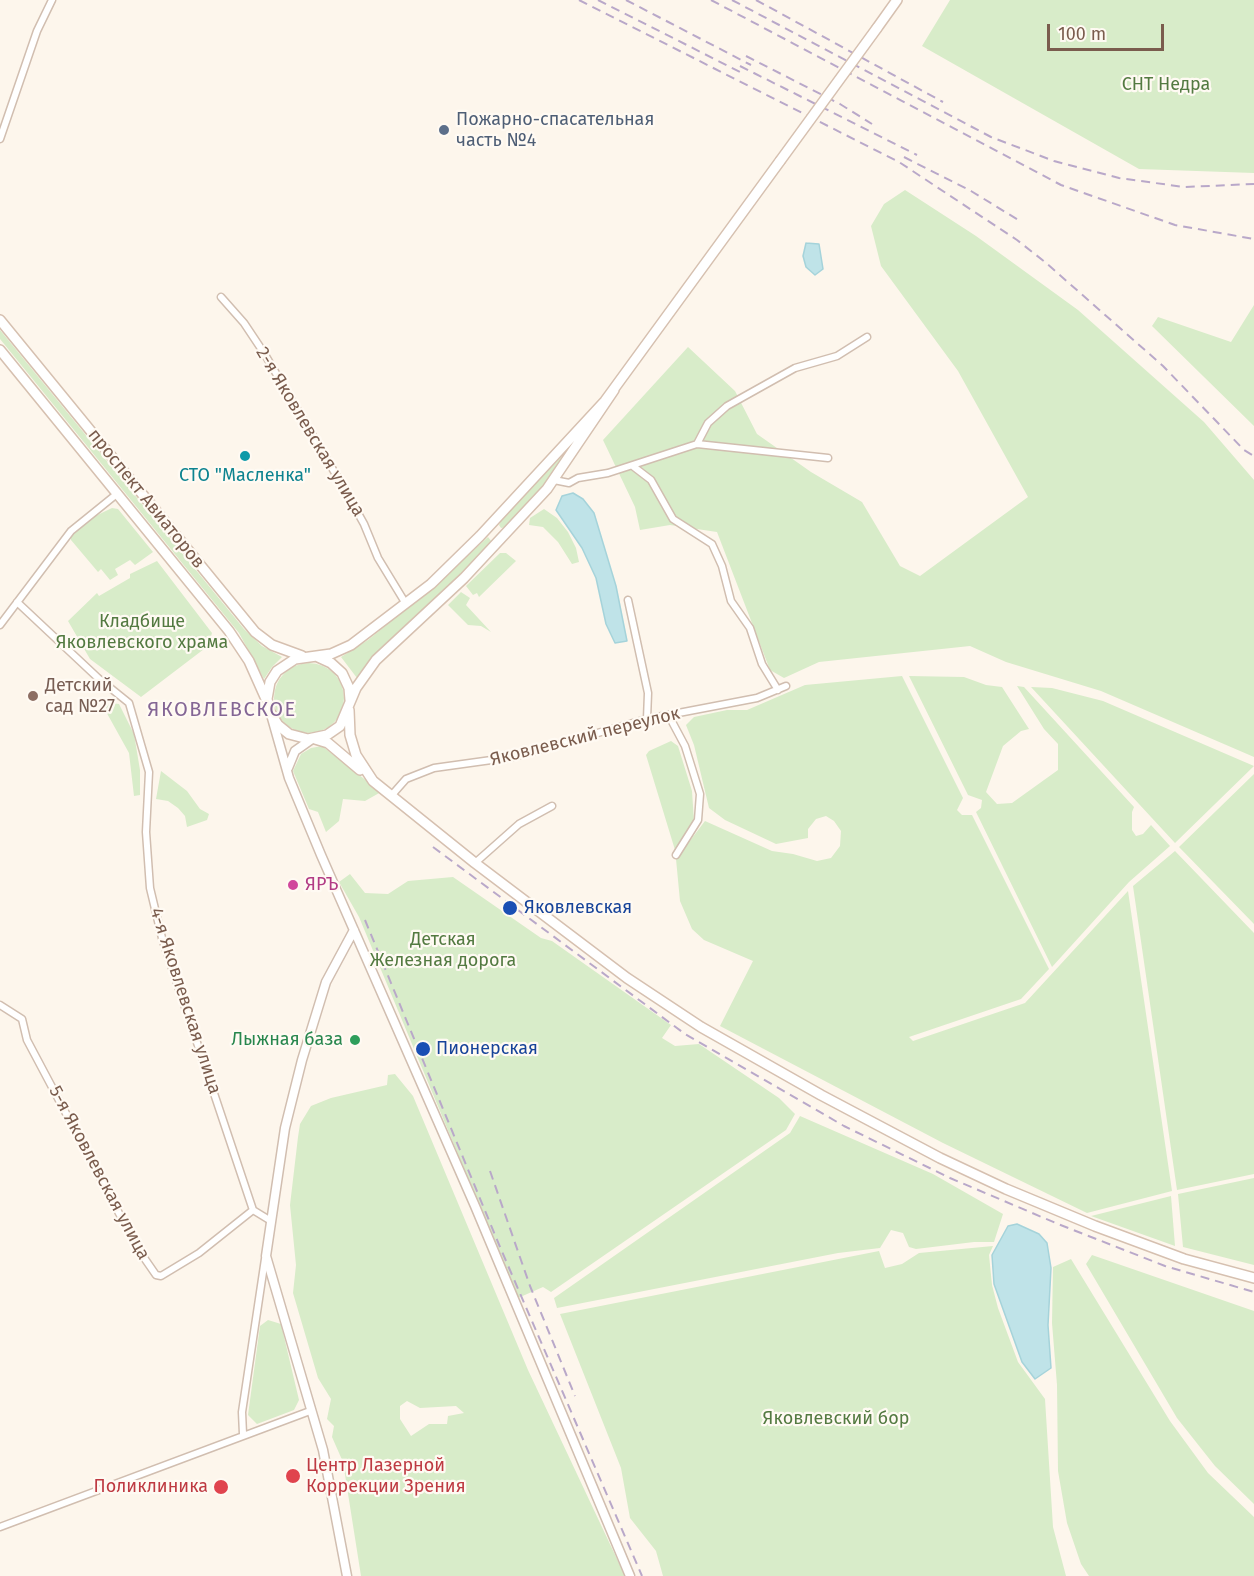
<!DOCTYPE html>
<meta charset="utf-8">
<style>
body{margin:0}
#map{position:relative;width:1254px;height:1576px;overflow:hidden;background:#fdf6ec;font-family:"Fira Sans",sans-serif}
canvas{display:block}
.scale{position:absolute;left:1047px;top:24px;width:117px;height:27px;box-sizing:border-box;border:3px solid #7a5c4d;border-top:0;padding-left:8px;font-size:18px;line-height:21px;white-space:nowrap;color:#7a5c4d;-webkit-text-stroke:4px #fffaf3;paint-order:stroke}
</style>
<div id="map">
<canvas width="1254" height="1576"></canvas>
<div class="scale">100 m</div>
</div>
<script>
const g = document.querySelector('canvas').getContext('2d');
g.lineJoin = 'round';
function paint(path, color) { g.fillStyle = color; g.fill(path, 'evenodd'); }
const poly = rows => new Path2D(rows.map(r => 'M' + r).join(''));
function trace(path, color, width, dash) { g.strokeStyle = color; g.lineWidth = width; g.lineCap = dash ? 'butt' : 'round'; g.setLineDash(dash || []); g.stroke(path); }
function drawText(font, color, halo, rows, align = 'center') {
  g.font = font + ' "Fira Sans",sans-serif'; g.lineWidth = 4.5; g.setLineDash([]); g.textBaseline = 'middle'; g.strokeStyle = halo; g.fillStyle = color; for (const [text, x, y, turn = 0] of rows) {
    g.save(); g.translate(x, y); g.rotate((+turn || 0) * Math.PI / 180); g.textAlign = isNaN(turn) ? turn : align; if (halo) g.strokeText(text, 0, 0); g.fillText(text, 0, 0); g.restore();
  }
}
paint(poly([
 [950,0,1254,0,1254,173,1139,169,922,46],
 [905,190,976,236,1078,310,1204,422,1254,480,1254,757,1101,691,1006,662,970,646,819,662,784,678,770,670,717,532,670,525,640,530,635,507,603,440,688,347,735,391,757,434,811,472,862,502,900,566,920,576,1028,497,958,371,881,266,871,226,884,204],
 [1254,305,1254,426,1152,326,1158,317,1231,342],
 [0,330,244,629,262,646,282,657,272,667,264,679,239,633,0,339],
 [561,457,564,460,551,477,507,527,501,528,499,525,502,519],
 [112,508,118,509,153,552,135,565,130,560,115,569,118,575,110,580,101,569,98,572,71,540,71,535,87,520],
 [544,509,557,518,568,532,576,548,579,562,572,564,558,542,543,527,529,525,530,518],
 [488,537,492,542,461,575,379,651,357,678,341,657,368,640,433,587],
 [500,553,506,553,516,561,479,597,477,593,473,595,466,586],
 [157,561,212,633,208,646,141,697,90,659,68,621,97,593,99,596,130,578,130,574],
 [461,592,470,598,466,605,491,632,481,626,468,625,448,605],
 '274 698a35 35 0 1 1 70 0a35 35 0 1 1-70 0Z',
 [902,676,963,798,957,810,962,815,972,815,1049,969,1021,999,909,1037,913,1041,1025,1003,1128,891,1172,1191,1087,1213,943,1143,720,1026,753,961,704,940,692,929,680,901,676,859,705,821,772,851,793,854,817,861,831,858,840,846,841,831,834,821,826,816,816,819,808,829,808,838,776,844,725,820,709,808,694,745,686,725,694,717,727,710,747,710,805,685],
 [909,676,964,677,986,685,1002,687,1029,729,1021,731,1003,746,986,792,997,804,1012,803,1058,770,1058,744,1044,729,1017,686,1024,687,1134,807,1132,812,1132,830,1136,836,1143,834,1151,825,1170,846,1129,882,1052,967,976,812,981,808,982,800,968,795],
 [1031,687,1052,688,1103,701,1254,766,1175,843],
 [111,703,119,704,134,734,140,770,140,795,134,796,129,753,104,708],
 [671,741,678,746,692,791,694,821,675,850,646,755,649,751],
 [322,746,381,792,365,801,343,799,339,821,326,832,318,812,309,809,293,771,301,754,311,748],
 [161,771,187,791,200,809,209,814,207,820,187,827,185,816,178,808,168,801,156,799],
 [1254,774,1254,924,1179,847],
 [1175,851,1254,933,1254,1174,1177,1190,1133,886],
 [350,874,365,893,388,894,408,881,453,877,541,938,552,941,671,1025,662,1038,675,1046,699,1044,779,1098,795,1114,786,1130,551,1292,543,1287,518,1298,359,917,339,882],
 [395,1074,413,1096,528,1370,625,1576,361,1576,343,1462,332,1437,334,1426,327,1419,331,1399,318,1378,293,1293,296,1265,290,1205,298,1137,300,1124,311,1106,331,1098,387,1085,388,1075],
 [407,1401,420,1408,456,1406,464,1413,448,1416,447,1424,429,1424,411,1436,400,1419,400,1406],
 [800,1116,933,1174,1003,1214,994,1242,974,1242,916,1249,909,1247,903,1233,891,1230,880,1248,838,1253,557,1308,554,1298,790,1133],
 [1254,1178,1254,1265,1183,1247,1178,1194],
 [1171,1196,1175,1246,1091,1216],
 [993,1246,989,1255,992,1285,998,1308,1018,1362,1045,1399,1053,1527,1066,1576,663,1576,656,1551,630,1518,621,1468,560,1314,879,1251,885,1268,902,1264,919,1253],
 [1092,1255,1254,1311,1254,1504,1215,1466,1177,1418,1086,1264],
 [1071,1259,1170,1421,1208,1473,1254,1517,1254,1576,1089,1576,1081,1564,1067,1523,1058,1471,1057,1385,1052,1323,1053,1267],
 [268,1320,281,1324,299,1400,294,1410,257,1424,248,1415,260,1326]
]), '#d8ecc9');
const water = poly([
 [806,243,819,244,823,269,815,275,806,267,803,256,806,243],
 [573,493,583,499,594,513,616,586,627,641,615,643,606,624,596,578,582,548,556,510,562,496,573,493],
 [1017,1224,1039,1234,1047,1243,1051,1268,1048,1325,1051,1368,1035,1379,1022,1362,994,1284,992,1255,1008,1226,1017,1224]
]);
paint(water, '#bfe3e8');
trace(water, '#a5d3da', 1.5);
const minor = poly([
 [0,139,37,31,52,0],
 [221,297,244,323,264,353,345,490,364,524,378,558,406,604],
 [697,444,828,458],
 [634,467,651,480,673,519,712,544,722,566,731,601,750,628,762,664,778,690],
 [554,480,569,483,578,478,608,473,697,444,708,423,727,406,795,368,837,356,867,337],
 [628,600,648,693,647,719],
 [17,602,98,678,129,703,149,772,146,832,150,888,162,938,253,1210,271,1221],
 [0,625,71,531,118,493],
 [669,716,685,746,700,794,698,820,676,855],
 [391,796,406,779,434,768,513,757,647,719,757,698,786,686],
 [475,863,519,824,552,806],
 [0,1005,22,1019,27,1040,138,1249,156,1275,161,1276,199,1253,253,1210],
 [243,1434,242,1412,265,1259],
 [0,1527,310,1411]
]);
const tertiary = poly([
 [272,718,289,778,321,855,475,1206,630,1576],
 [288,768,295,751,312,739],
 [347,1576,323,1450,266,1256,285,1128,302,1060,326,982,354,930]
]);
const secondary = poly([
 [877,28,897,0],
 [0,320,255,632,272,645,302,656],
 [0,350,229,631,249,661,266,699],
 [614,390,547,489,464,578,376,660,356,688,340,726,327,735,308,739,289,734,278,725,270,712,267,699,270,682,277,671,295,659,331,654,351,645,431,584,480,536,605,401,780,161],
 [318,657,331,663,342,673,349,688,350,700],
 [349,710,350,735,356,755,373,781,475,863,627,978,701,1027,821,1095,940,1158,1006,1189,1095,1226,1184,1259,1254,1278],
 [315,739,328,743,360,770]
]);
trace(minor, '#d1beb0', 9);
trace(tertiary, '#d1beb0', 11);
trace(secondary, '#d6c0b0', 12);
trace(minor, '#fff', 6);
trace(tertiary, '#fff', 8);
trace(secondary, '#fff', 9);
trace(poly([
 [579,0,899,162,1017,240,1045,262,1163,366,1244,450,1254,456],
 [598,0,744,74],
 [626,0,751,65],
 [711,0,1061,185,1175,225,1254,239],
 [732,0,991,137,1054,161,1119,178,1184,187,1254,184],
 [756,0,943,102],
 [746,56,840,104,872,124],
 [740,66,917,155],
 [904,157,971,191,1020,221],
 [433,847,685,1034,844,1126,950,1178,1058,1224,1165,1266,1254,1292],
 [365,920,500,1247,642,1576],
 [490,1171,530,1286,575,1396]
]), '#b9a8c9', 2, [9, 6]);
const secondaryBridge = poly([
 [780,161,877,28]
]);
trace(secondaryBridge, '#d6c0b0', 12, []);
trace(secondaryBridge, '#fff', 9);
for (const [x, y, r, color] of [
 [444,130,6,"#5c6f8a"],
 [245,456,6,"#0f9aa8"],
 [33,696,6,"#8d6e63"],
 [293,885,6,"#d1479c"],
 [510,908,8,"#1a4fb4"],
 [355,1040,6,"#2e9e5b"],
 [423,1049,8,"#1a4fb4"],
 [293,1476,8,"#e0444e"],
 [221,1487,8,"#e0444e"]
]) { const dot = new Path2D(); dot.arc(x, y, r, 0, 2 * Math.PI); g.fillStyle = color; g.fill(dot); trace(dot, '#fffaf3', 2); }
drawText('18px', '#537a41', '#fffaf3', [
 ["СНТ Недра",1166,85],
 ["Кладбище",142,622],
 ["Яковлевского храма",142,643],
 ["Детская",443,940],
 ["Железная дорога",443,961],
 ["Яковлевский бор",836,1419]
]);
drawText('18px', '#4e5e75', '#fffaf3', [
 ["Пожарно-спасательная",456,120],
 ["часть №4",456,141]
], 'left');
drawText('18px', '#7a5c4d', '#fffaf3', [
 ["2-я Яковлевская улица",310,432,59],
 ["проспект Авиаторов",146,499,51],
 ["Яковлевский переулок",585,737,-14],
 ["4-я Яковлевская улица",185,1001,72],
 ["5-я Яковлевская улица",99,1173,62]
]);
drawText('18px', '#0d838f', '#fffaf3', [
 ["СТО \"Масленка\"",245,476]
]);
drawText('18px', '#785e54', '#fffaf3', [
 ["Детский",45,686],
 ["сад №27",45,707]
], 'left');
drawText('18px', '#b23c85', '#fffaf3', [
 ["ЯРЪ",305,885]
], 'left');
drawText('18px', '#164399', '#fffaf3', [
 ["Яковлевская",524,908],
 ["Пионерская",436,1049]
], 'left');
drawText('18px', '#27864d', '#fffaf3', [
 ["Лыжная база",343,1040]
], 'right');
drawText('18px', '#be3a42', '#fffaf3', [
 ["Центр Лазерной",306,1466],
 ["Коррекции Зрения",306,1487],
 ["Поликлиника",208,1487,"right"]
], 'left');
g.letterSpacing = '1.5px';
drawText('20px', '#846695', '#fffaf3', [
 ["ЯКОВЛЕВСКОЕ",222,710]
]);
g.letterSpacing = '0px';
</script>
